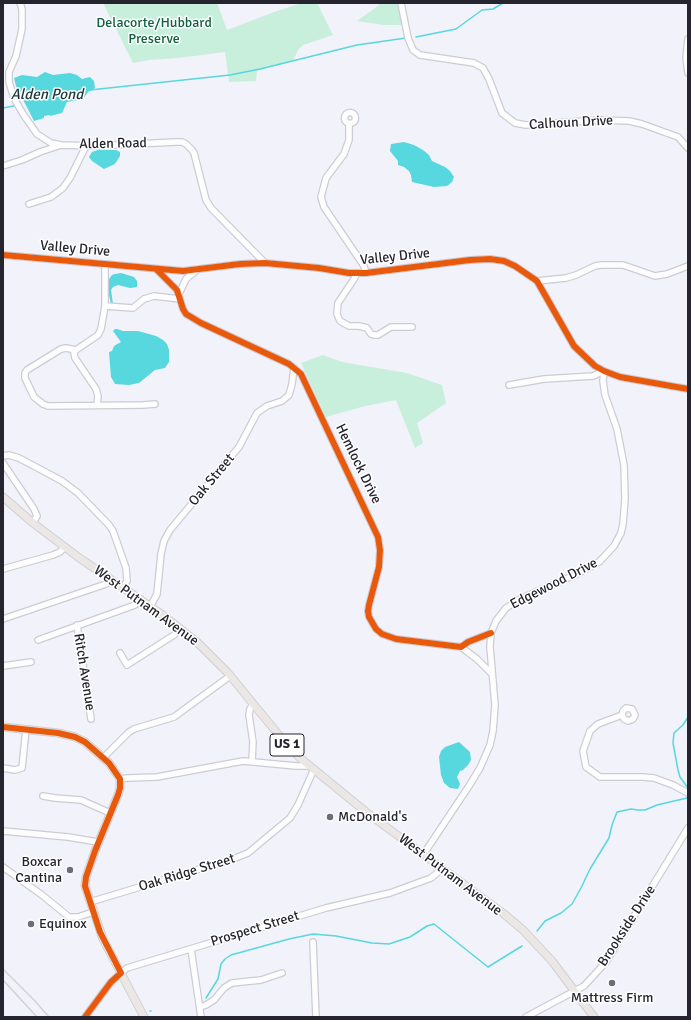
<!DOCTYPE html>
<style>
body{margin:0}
#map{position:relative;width:691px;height:1020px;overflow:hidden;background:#f2f2fa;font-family:Signika,sans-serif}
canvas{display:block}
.frame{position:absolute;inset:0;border:4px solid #26252f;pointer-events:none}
</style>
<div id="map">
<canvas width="691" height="1020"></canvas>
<div class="frame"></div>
</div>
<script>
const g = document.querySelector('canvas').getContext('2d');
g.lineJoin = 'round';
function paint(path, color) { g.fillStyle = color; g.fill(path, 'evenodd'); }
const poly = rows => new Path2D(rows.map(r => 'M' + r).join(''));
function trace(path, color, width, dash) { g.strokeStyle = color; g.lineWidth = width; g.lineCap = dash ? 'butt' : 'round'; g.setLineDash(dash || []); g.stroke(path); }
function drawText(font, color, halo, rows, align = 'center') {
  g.font = font + ' Signika,sans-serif'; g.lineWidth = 3; g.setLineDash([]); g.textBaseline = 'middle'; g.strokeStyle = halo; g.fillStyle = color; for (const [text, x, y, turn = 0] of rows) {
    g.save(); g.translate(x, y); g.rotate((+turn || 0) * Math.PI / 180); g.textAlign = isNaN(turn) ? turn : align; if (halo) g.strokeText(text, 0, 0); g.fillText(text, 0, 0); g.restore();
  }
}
paint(poly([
 [103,3,217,3,227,30,277,11,302,3,317,3,333,35,303,45,298,50,293,61,257,71,256,81,229,82,225,52,178,58,149,60,133,63],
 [378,3,399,3,403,25,384,25,357,21,379,5],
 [323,355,342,362,407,373,442,385,446,403,417,423,423,443,415,448,396,400,365,406,326,417,301,363]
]), '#c8eedc');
paint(poly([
 [45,72,53,75,70,73,77,75,82,79,90,77,94,81,95,88,88,92,83,99,67,102,62,113,50,116,50,115,44,116,44,118,34,121,16,86,14,78,22,75,37,77],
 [404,142,414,145,423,150,429,155,432,161,445,167,450,171,454,177,452,182,447,186,434,187,412,182,411,175,409,171,404,167,398,165,398,161,390,151,391,144],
 [98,150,116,150,120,152,120,156,115,164,104,169,92,161,89,157,92,152],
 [121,273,134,277,137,281,137,287,130,288,118,285,113,287,111,290,113,304,111,304,109,295,109,279,112,275,115,274],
 [117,329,123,331,138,331,156,336,163,340,167,344,169,350,169,362,165,368,155,370,139,383,129,385,115,384,111,377,109,352,112,351,114,346,121,342,113,331,115,329],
 [459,742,470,752,471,760,468,765,463,770,460,771,457,777,460,784,458,789,450,788,444,783,441,775,439,757,441,751,445,747]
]), '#57d7de');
trace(poly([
 [416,37,456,29,482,10,493,9,503,3],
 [90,90,230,75,260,69,357,45,406,38],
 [3,108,14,106],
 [688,717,683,725,674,733,673,743,678,770,680,777,688,788],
 [537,931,545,921,561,913,572,904,581,888,590,869,609,838,612,825,617,812,631,809,638,810,645,810,657,805,687,798,688,796],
 [206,998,218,979,221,964,225,959,231,955,289,939,313,934,336,936,372,943,389,944,410,937,427,926,434,924,488,967,522,946],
 [150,1011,151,1011]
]), '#57d7de', 1.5);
const minor = poly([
 [20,3,22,9,22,29,16,56,9,72,9,82,14,98,23,114,37,134,51,143,61,145,94,146,176,142,182,142,186,144,192,150,194,153,206,200,211,208,265,263],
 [401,3,408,38,413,50,420,55,474,63,483,68,489,79,502,113,515,123,526,125,601,120,629,121,642,124,678,137,688,148],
 [688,39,686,58,688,73],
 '344.5 118a5.5 5.5 0 1 1 11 0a5.5 5.5 0 1 1-11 0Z',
 [349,124,349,140,344,154,326,178,321,197,324,207,364,266,366,273],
 [3,166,22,160,40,152,61,145],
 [29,204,51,197,63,188,70,178,86,146],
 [3,255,183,271,240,264,265,263,319,268,349,273,366,273,470,260,490,259,504,261,515,266,537,281,574,346,595,366,604,371,620,377,688,389],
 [105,264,105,306,101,329,98,335,76,350,66,348,61,349,27,370,25,373,25,378,34,397,43,404,48,406,143,405,155,404],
 [156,269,177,290,183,309,186,314,201,323,289,364,301,374,378,537,380,550,379,567,369,605,368,611,369,617,376,629,382,634,396,639,461,647,468,642,491,633],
 [357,273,354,279,338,303,337,314,340,321,349,326,359,326,367,328,371,334,374,335,378,335,391,327,412,327],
 [537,281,566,278,576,275,595,266,601,265,623,265,655,276,667,274,688,266],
 [179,294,186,279,196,271],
 [105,306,133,308,144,299,154,296,180,299],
 [75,350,74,353,75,358,96,389,98,396,97,405],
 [509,385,544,379,593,376,604,371],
 [3,456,9,455,19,458,62,481,78,493,109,525,113,531,126,568,127,581,123,588],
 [3,463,34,509,37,516,33,523],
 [3,569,53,555,60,552,65,547],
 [150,607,157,594,161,554,164,541,170,530,239,447,257,413,267,406,282,401,289,395,292,384,294,368],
 [3,619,106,584,110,579],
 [77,625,91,719],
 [38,640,135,605,141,600],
 [461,647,477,659,492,674],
 [120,653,127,665,174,635,180,629],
 [3,666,31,662],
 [622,715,624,719,628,721,633,719,635,715,632,709,626,708,623,711,622,715,598,724,590,731,583,751,586,767,600,777,643,777,654,778,673,785,688,793],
 [103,758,129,732,134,729,174,717,230,676],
 [252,761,253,742,249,715,250,709,253,704],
 [3,768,15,770,22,768,26,729],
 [120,779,128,778,157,777,243,761,296,766,310,766],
 [43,796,55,798,81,800,110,813],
 [3,831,68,837,98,842],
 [423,855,469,786,480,768,490,745,493,731,495,705,490,647,491,633,496,621,506,608,520,599,577,574,599,562,614,546,621,533,623,524,625,499,624,465,617,429,605,395,603,381,604,371],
 [3,867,42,895,69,917,78,917,93,912],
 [90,902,233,859,248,853,290,818,298,805,314,769],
 [313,942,316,1017],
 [191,949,201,1017],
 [200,1007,206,1005,214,1000,224,988,232,983,261,980,282,973],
 [85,1017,111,982,127,968,326,908,390,893,431,878,442,869],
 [526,1017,584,986,606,962,688,828]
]);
const major = poly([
 [3,497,33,523,78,557,164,616,197,642,228,673,282,739,300,758,366,812,504,914,523,930,552,961,594,1017],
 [3,727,58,733,75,737,85,742,109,763,120,779,120,788,118,795,95,851,86,877,85,886,103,939,144,1017]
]);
trace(minor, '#cdccd5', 8);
trace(major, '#cfcfd4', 9);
trace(minor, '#fdfdfe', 5.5);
trace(major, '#eae7e4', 7);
trace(poly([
 [3,969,35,1001,49,1017],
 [3,980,37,1017]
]), '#d2d2d5', 1.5);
trace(poly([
 [3,255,183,271,240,264,265,263,319,268,349,273,366,273,470,260,490,259,504,261,515,266,537,281,574,346,595,366,604,371,620,377,688,389],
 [156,269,177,290,183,309,186,314,201,323,289,364,301,374,378,537,380,550,379,567,369,605,368,611,369,617,376,629,382,634,396,639,461,647,468,642,491,633],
 [3,727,58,733,75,737,85,742,109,763,120,779,120,788,118,795,95,851,86,877,85,886,100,932,121,973,111,982,85,1017]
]), '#e8590c', 6);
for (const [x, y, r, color] of [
 [330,817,4,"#6d6d76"],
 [70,870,4,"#6d6d76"],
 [31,924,4,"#6d6d76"],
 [612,983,4,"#6d6d76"]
]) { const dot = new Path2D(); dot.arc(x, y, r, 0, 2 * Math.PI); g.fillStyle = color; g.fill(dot); trace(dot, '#fff', 1.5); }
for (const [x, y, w] of [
 [287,745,34]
]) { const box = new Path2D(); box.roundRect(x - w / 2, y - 11, w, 22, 3); g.fillStyle = '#fff'; g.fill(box); trace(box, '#26252f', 1); }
drawText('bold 13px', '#26252f', null, [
 ["US 1",287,745]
]);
drawText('14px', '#0f623f', '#fff', [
 ["Delacorte/Hubbard",154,23],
 ["Preserve",154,39]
]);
drawText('14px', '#26252f', '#fff', [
 ["Calhoun Drive",571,123,-3],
 ["Alden Road",113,144,-1],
 ["Valley Drive",75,249,5],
 ["Valley Drive",395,257,-6],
 ["Hemlock Drive",358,464,64],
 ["Oak Street",212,480,-50],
 ["Edgewood Drive",554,584,-27],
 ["West Putnam Avenue",146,606,36],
 ["Ritch Avenue",84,672,81],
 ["Oak Ridge Street",187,873,-17],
 ["West Putnam Avenue",450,875,37],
 ["Brookside Drive",627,926,-57],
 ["Prospect Street",255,929,-17]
]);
drawText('14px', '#26252f', '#fff', [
 ["McDonald's",338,817],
 ["Boxcar",62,862,"right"],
 ["Cantina",62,878,"right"],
 ["Equinox",39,924],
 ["Mattress Firm",612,998,"center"]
], 'left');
drawText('italic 15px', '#1c3637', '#fff', [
 ["Alden Pond",47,95]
]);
</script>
